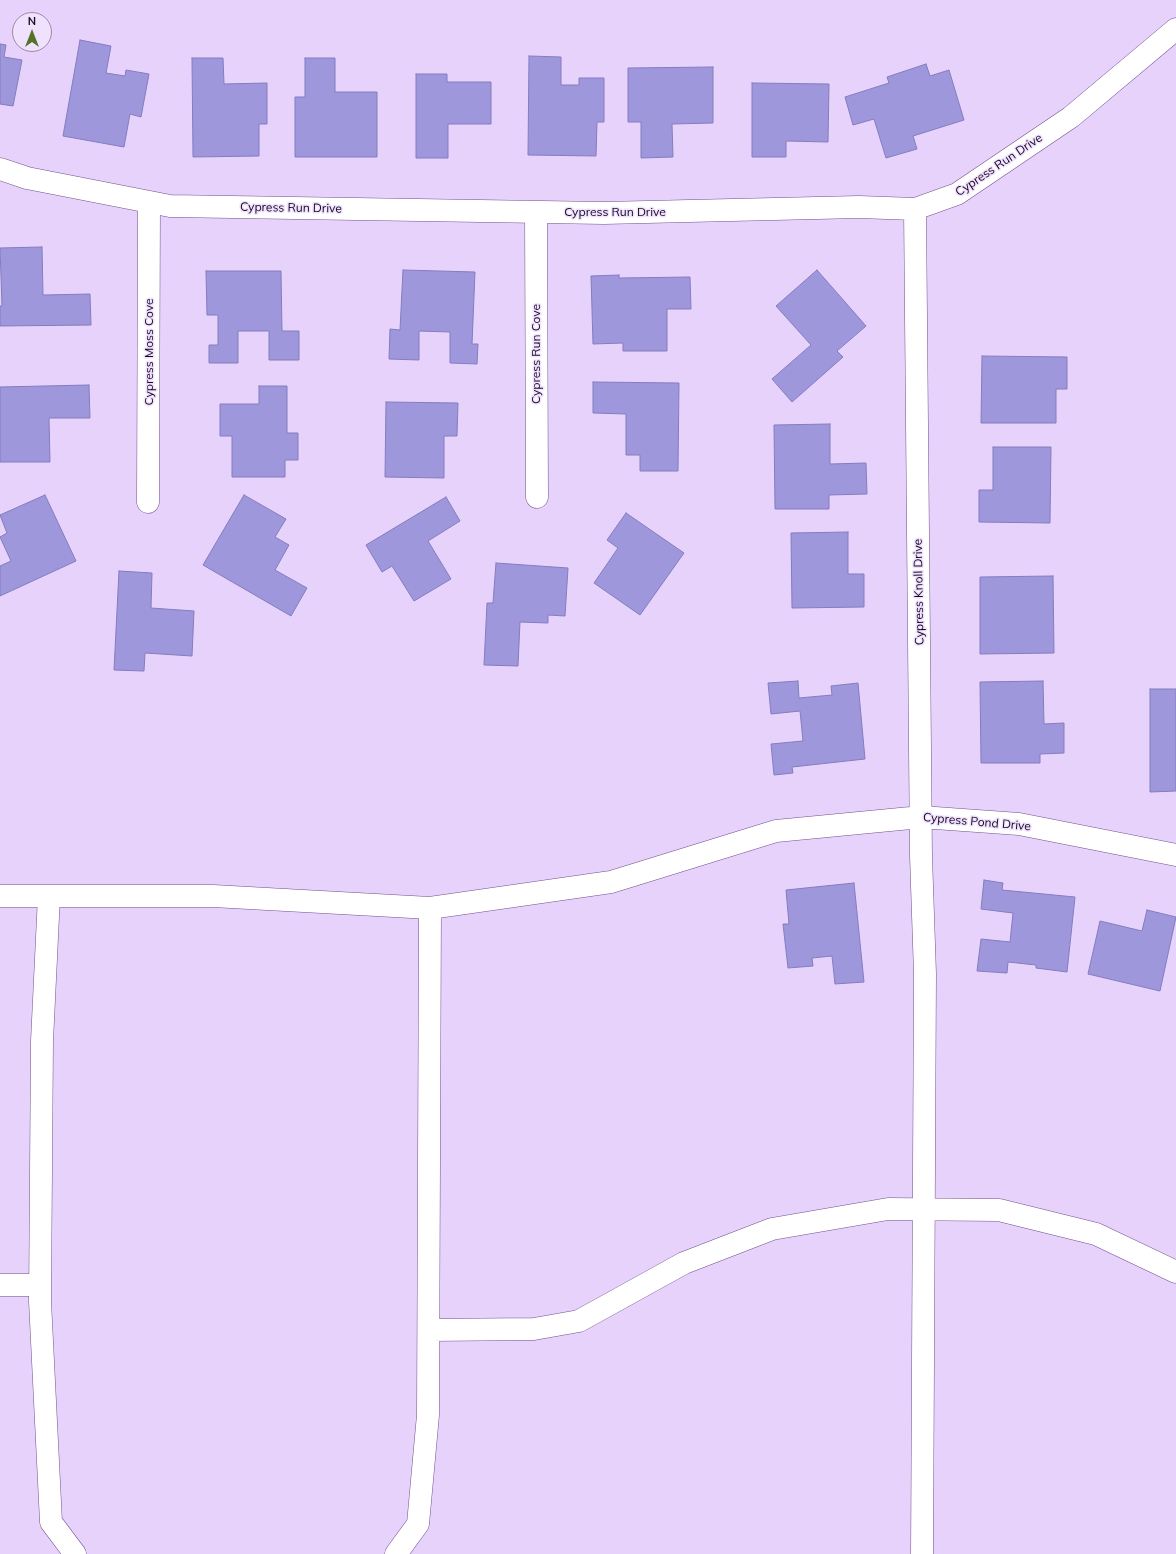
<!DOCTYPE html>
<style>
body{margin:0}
#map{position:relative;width:1176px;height:1554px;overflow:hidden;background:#e7d2fb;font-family:Mulish,sans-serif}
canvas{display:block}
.north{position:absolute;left:12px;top:12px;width:40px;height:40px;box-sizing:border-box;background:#f0e2fe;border:1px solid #998ba5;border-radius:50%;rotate:0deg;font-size:11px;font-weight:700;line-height:16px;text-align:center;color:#160820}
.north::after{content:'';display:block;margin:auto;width:14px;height:18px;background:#547228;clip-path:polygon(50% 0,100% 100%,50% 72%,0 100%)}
</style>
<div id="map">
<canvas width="1176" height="1554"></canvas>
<div class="north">N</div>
</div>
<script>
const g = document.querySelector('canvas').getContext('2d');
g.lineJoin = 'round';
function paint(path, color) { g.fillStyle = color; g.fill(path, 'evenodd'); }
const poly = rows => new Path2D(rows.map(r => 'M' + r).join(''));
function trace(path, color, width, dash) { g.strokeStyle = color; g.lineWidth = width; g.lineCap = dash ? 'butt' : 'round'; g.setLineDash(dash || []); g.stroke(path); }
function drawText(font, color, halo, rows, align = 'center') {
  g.font = font + ' Mulish,sans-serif'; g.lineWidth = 3; g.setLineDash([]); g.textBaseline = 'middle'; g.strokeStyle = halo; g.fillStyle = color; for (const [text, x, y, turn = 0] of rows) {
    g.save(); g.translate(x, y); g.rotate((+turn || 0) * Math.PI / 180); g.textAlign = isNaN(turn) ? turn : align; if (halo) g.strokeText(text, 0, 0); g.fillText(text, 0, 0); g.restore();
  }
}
const building = poly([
 [80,40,111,46,106,73,125,76,126,70,149,74,141,117,130,114,124,147,63,136,80,40],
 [0,44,6,45,4,57,22,60,13,106,0,104,0,44],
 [529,56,561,57,561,85,579,85,579,78,604,78,604,122,597,122,596,156,528,155,529,56],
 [192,58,223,58,224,84,267,83,267,124,259,124,259,156,193,157,192,58],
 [305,58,335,58,335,92,377,92,377,157,295,157,295,97,305,97,305,58],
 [926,64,930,76,949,70,964,120,913,136,917,149,886,158,874,119,853,125,845,97,889,83,887,77,926,64],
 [713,67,713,123,672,124,673,157,641,158,641,122,628,122,628,68,713,67],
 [416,74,447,74,447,82,491,82,491,124,448,124,448,158,416,158,416,74],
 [752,83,829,84,828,142,786,141,786,157,752,157,752,83],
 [42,247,43,295,90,294,91,325,0,326,0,306,2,306,0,248,42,247],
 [403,270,475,272,472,344,478,344,477,364,450,363,450,332,419,331,419,360,389,359,390,329,400,330,403,270],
 [817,270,866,326,837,351,843,357,792,402,772,379,811,345,776,306,817,270],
 [206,271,281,271,282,331,299,331,299,360,269,360,269,331,238,331,238,363,209,363,209,345,218,345,218,315,207,315,206,271],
 [619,275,619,278,690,277,691,309,667,309,667,351,623,351,623,343,593,344,591,276,619,275],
 [982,356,1067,357,1067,389,1056,389,1056,423,981,423,982,356],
 [593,382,679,383,678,471,640,471,640,455,626,455,626,414,593,413,593,382],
 [89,385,90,418,49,418,50,462,0,462,0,387,89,385],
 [259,386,287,386,287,433,298,433,298,460,285,460,285,477,232,477,232,436,220,436,220,404,259,404,259,386],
 [386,402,458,403,457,436,444,436,444,478,385,477,386,402],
 [830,424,830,464,866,463,867,494,829,495,829,509,775,509,774,425,830,424],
 [993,447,1051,447,1050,523,979,522,979,490,993,490,993,447],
 [45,495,76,561,0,596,0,566,11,561,0,537,7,533,0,515,45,495],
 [244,495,286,519,275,537,289,545,275,570,307,588,291,616,203,565,244,495],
 [446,497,460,521,428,541,451,579,414,601,392,566,382,572,366,545,446,497],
 [626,513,684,553,640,615,594,583,618,548,607,540,626,513],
 [848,532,848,574,864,574,864,607,792,608,791,533,848,532],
 [496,563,568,568,565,616,548,615,548,623,520,622,518,666,484,665,487,603,493,603,496,563],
 [119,571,152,573,151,608,194,611,192,656,145,653,144,671,114,670,119,571],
 [1053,576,1054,653,980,654,980,577,1053,576],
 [798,681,799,698,832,695,831,686,858,683,865,759,792,767,793,773,774,775,771,744,803,741,800,711,771,714,768,683,798,681],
 [1043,681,1044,724,1064,723,1064,753,1040,754,1040,763,981,763,980,682,1043,681],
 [1150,689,1176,689,1176,791,1150,792,1150,689],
 [984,880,1003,883,1002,890,1075,897,1067,972,1036,968,1036,965,1008,962,1007,973,977,971,981,939,1010,942,1013,913,981,909,984,880],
 [854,883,864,982,835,984,832,956,812,958,813,966,788,968,783,924,789,924,786,890,854,883],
 [1147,910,1176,917,1160,991,1088,974,1100,921,1142,931,1147,910]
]);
paint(building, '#9f97dc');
trace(building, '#847cbf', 1);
const minor = poly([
 [0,169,27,178,170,206,604,213,859,207,915,209,957,194,1071,117,1176,29],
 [915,209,921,856,925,974,922,1554],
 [536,212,537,497],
 [148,502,149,202],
 [0,896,213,896,430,908,611,882,776,831,921,817,1019,824,1176,855],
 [49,896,42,1041,40,1301,51,1522,75,1554],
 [0,1285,40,1285],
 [429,1330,534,1329,579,1321,684,1263,772,1229,888,1209,999,1210,1096,1234,1176,1272],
 [396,1554,418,1524,428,1415,430,908]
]);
trace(minor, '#72508d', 23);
trace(minor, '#fff', 22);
drawText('12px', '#160820', '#f0e2fe', [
 ["Cypress Run Drive",999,165,-34],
 ["Cypress Run Drive",291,208,1],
 ["Cypress Run Drive",615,212],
 ["Cypress Moss Cove",149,352,-90],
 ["Cypress Run Cove",536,354,-90],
 ["Cypress Knoll Drive",919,592,-91],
 ["Cypress Pond Drive",977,822,5]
]);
</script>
